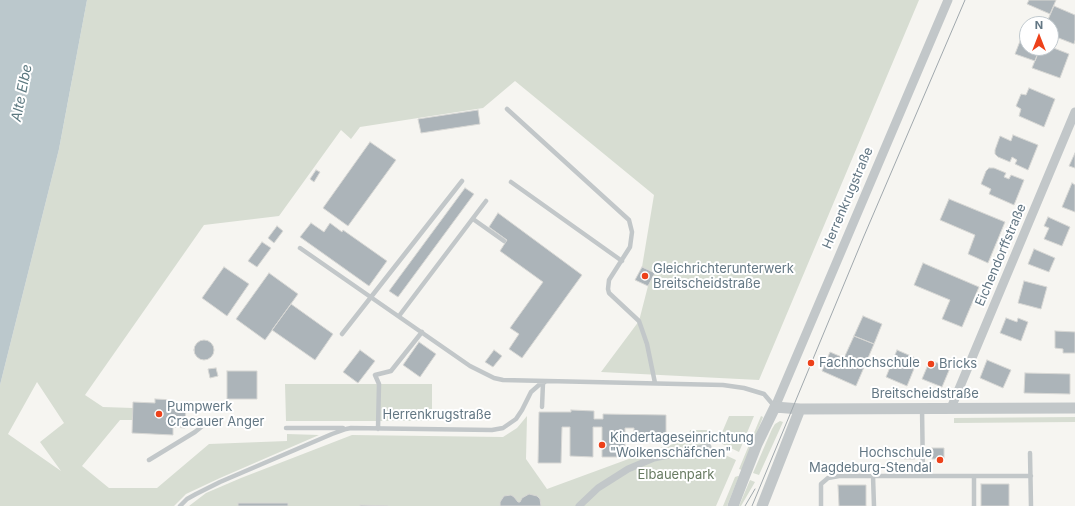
<!DOCTYPE html>
<meta charset="utf-8">
<style>
body{margin:0}
#map{position:relative;width:1075px;height:506px;overflow:hidden;background:#f6f5f1;font-family:Inter,sans-serif}
canvas{display:block}
.north{position:absolute;left:1019px;top:16px;width:40px;height:40px;box-sizing:border-box;background:#fff;border:1px solid #c1c9ce;border-radius:50%;rotate:0deg;font-size:11px;font-weight:700;line-height:16px;text-align:center;color:#637784}
.north::after{content:'';display:block;margin:auto;width:14px;height:18px;background:#ed411a;clip-path:polygon(50% 0,100% 100%,50% 72%,0 100%)}
</style>
<div id="map">
<canvas width="1075" height="506"></canvas>
<div class="north">N</div>
</div>
<script>
const g = document.querySelector('canvas').getContext('2d');
g.lineJoin = 'round';
function paint(path, color) { g.fillStyle = color; g.fill(path, 'evenodd'); }
const poly = rows => new Path2D(rows.map(r => 'M' + r).join(''));
function trace(path, color, width, dash) { g.strokeStyle = color; g.lineWidth = width; g.lineCap = dash ? 'butt' : 'round'; g.setLineDash(dash || []); g.stroke(path); }
function drawText(font, color, halo, rows, align = 'center') {
  g.font = font + ' Inter,sans-serif'; g.lineWidth = 4; g.setLineDash([]); g.textBaseline = 'middle'; g.strokeStyle = halo; g.fillStyle = color; for (const [text, x, y, turn = 0] of rows) {
    g.save(); g.translate(x, y); g.rotate((+turn || 0) * Math.PI / 180); g.textAlign = isNaN(turn) ? turn : align; if (halo) g.strokeText(text, 0, 0); g.fillText(text, 0, 0); g.restore();
  }
}
paint(poly([
 [87,0,919,0,759,380,601,372,639,321,648,286,655,273,642,267,654,195,515,81,483,108,360,127,351,139,341,130,279,216,204,225,85,395,103,407,133,408,133,420,120,420,82,466,109,488,157,488,209,444,287,441,287,434,319,435,220,478,186,494,174,506,0,506,0,385,59,149],
 [37,382,64,423,40,442,61,471,8,434],
 [285,384,432,384,432,421,286,421],
 [527,416,526,459,547,489,653,450,687,440,690,430,708,430,708,447,736,460,716,506,189,506,206,493,241,478,352,435,503,437,517,428],
 [729,416,754,416,739,452,718,442],
 [761,416,763,417,761,422,742,470,739,469],
 [1075,417,1075,422,954,423,954,418],
 [780,421,783,422,759,475,753,473,772,429,775,424],
 [738,476,739,476,727,506,723,506,735,477],
 [750,480,755,482,741,506,739,506]
]), '#d7ddd2');
paint(poly([
 [0,0,87,0,59,149,0,385]
]), '#bbc8cc');
const building = poly([
 [1029,0,1056,0,1050,14,1027,4,1029,0],
 [1054,6,1075,15,1075,40,1074,44,1051,35,1051,24,1046,24,1054,6],
 [1022,36,1027,38,1027,48,1040,48,1035,61,1015,54,1022,36],
 [1051,47,1069,54,1060,78,1032,68,1040,48,1051,47],
 [1029,88,1055,99,1044,127,1019,116,1021,109,1016,106,1021,94,1026,95,1029,88],
 [478,110,480,124,421,133,418,119,478,110],
 [1013,135,1038,145,1028,170,1015,164,1017,160,1012,157,1010,162,998,157,995,154,995,150,1000,136,1011,141,1013,135],
 [370,142,396,160,348,226,323,208,370,142],
 [1075,153,1075,168,1069,166,1075,153],
 [989,168,994,168,1006,173,1004,177,1009,179,1011,175,1024,180,1014,205,989,194,991,189,981,184,986,171,989,168],
 [316,170,320,172,314,182,310,179,316,170],
 [1072,183,1075,185,1075,212,1062,207,1072,183],
 [465,188,474,194,398,297,389,291,465,188],
 [949,199,1005,222,988,263,968,254,975,235,940,220,949,199],
 [498,213,582,275,522,358,509,349,519,334,510,328,543,282,500,251,507,240,489,227,498,213],
 [1048,217,1070,227,1062,246,1044,239,1049,228,1044,226,1048,217],
 [311,223,324,232,330,223,342,232,343,230,387,261,369,286,300,237,311,223],
 [277,226,283,231,274,243,268,238,277,226],
 [262,242,271,248,257,267,248,261,262,242],
 [1034,249,1055,258,1049,272,1028,264,1034,249],
 [923,263,979,287,962,327,942,319,950,300,914,285,923,263],
 [224,267,249,284,227,316,202,298,224,267],
 [642,267,655,273,648,286,635,280,642,267],
 [269,273,298,294,265,340,236,319,269,273],
 [1024,281,1047,287,1041,309,1018,303,1024,281],
 [291,304,333,334,315,360,272,330,291,304],
 [863,316,882,324,874,344,854,336,863,316],
 [1006,318,1017,322,1018,318,1028,322,1021,341,1000,333,1006,318],
 [1055,331,1075,332,1075,353,1063,353,1063,349,1055,348,1055,331],
 [854,336,874,344,856,386,822,371,830,352,844,358,854,336],
 '194 350a10 10 0 1 1 20 0a10 10 0 1 1-20 0Z',
 [419,342,436,354,420,377,403,365,419,342],
 [360,350,375,361,358,383,343,372,360,350],
 [494,350,502,356,493,367,485,362,494,350],
 [897,350,918,359,907,386,886,377,897,350],
 [930,360,950,368,942,387,922,379,930,360],
 [987,360,1011,370,1003,388,980,378,987,360],
 [216,368,218,376,210,378,208,369,216,368],
 [227,371,257,371,257,399,227,399,227,371],
 [1025,373,1070,374,1070,394,1024,393,1025,373],
 [155,399,174,400,173,403,186,404,185,428,173,427,173,435,132,433,133,402,155,403,155,399],
 [571,410,594,411,594,419,603,419,603,414,666,415,666,436,634,436,634,428,625,428,625,457,602,457,602,427,593,427,593,457,570,456,570,427,562,427,561,463,538,463,539,412,571,412,571,410],
 [904,448,915,448,915,459,904,459,904,448],
 [932,448,944,448,944,459,932,459,932,448],
 [981,484,1009,484,1009,506,981,506,981,484],
 [838,485,866,485,866,506,839,506,838,485],
 [529,494,537,496,540,499,541,506,500,506,500,502,504,496,511,495,514,497,518,502,520,502,522,498,529,494],
 [238,503,288,503,288,506,238,506,238,503],
 [360,505,388,506,360,506,360,505]
]);
paint(building, '#acb4b9');
trace(building, '#d7d7d4', 1);
trace(poly([
 [507,109,629,220,632,232,630,247,609,280,608,289,609,293,639,321,647,344,655,383],
 [511,182,622,261],
 [473,219,504,241],
 [300,248,470,366,494,378,503,380,723,385,744,388,764,394,775,407],
 [399,316,486,201],
 [342,334,462,181],
 [542,407,543,383],
 [922,408,923,476],
 [286,428,343,428],
 [378,429,379,384,375,375,391,371,422,332],
 [1030,453,1031,506],
 [149,460,195,432,206,423],
 [873,476,874,506],
 [974,476,974,506],
 [180,506,187,499,196,494,220,482,332,434,346,429,351,428,492,430,503,428,516,419,522,410,531,392,539,385,545,382],
 [821,506,821,484,828,478,839,476,1031,476]
]), '#c2c7c9', 4.5);
trace(poly([
 [579,506,598,488,628,469,654,458,708,447]
]), '#c2c7c9', 7);
trace(poly([
 [775,407,948,0],
 [951,408,1075,112]
]), '#c2c7c9', 9);
trace(poly([
 [733,506,757,444,775,407,800,409,1075,408],
 [762,506,800,409]
]), '#c2c7c9', 11);
trace(poly([
 [745,506,755,489],
 [752,506,864,236,965,0]
]), '#a0a8ad', 1);
for (const [x, y, r, color] of [
 [645,276,4,"#ed411a"],
 [811,363,4,"#ed411a"],
 [931,364,4,"#ed411a"],
 [159,414,4,"#ed411a"],
 [602,445,4,"#ed411a"],
 [940,460,4,"#ed411a"]
]) { const dot = new Path2D(); dot.arc(x, y, r, 0, 2 * Math.PI); g.fillStyle = color; g.fill(dot); trace(dot, '#fff', 1.5); }
drawText('13px', '#637784', '#fff', [
 ["Herrenkrugstraße",848,198,-67],
 ["Eichendorffstraße",1001,255,-67],
 ["Breitscheidstraße",925,394],
 ["Herrenkrugstraße",437,415]
]);
drawText('13px', '#637784', '#fff', [
 ["Gleichrichterunterwerk",653,269],
 ["Breitscheidstraße",653,284],
 ["Fachhochschule",819,363],
 ["Bricks",939,364],
 ["Pumpwerk",167,407],
 ["Cracauer Anger",167,422],
 ["Kindertageseinrichtung",610,438],
 ["\"Wolkenschäfchen\"",610,453],
 ["Hochschule",932,453,"right"],
 ["Magdeburg-Stendal",932,468,"right"]
], 'left');
drawText('13px', '#687b62', '#fff', [
 ["Elbauenpark",676,475]
]);
drawText('italic 14px', '#5e7a81', '#fff', [
 ["Alte Elbe",22,93,-79]
]);
</script>
